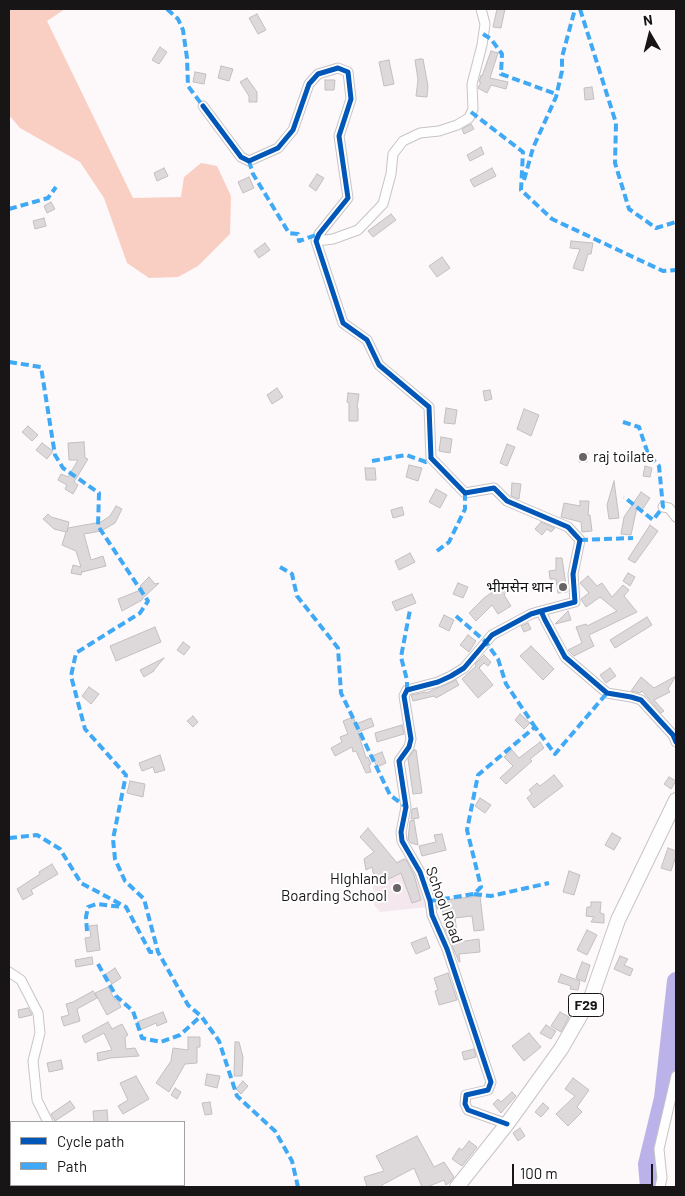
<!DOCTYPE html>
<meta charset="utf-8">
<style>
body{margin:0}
#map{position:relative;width:685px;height:1196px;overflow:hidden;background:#fdf8fa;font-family:Barlow,sans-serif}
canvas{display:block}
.frame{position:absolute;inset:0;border:10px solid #181517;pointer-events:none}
.legend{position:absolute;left:10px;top:1121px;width:175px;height:65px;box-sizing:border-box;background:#fff;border:1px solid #a3a1a2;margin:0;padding:6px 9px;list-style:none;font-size:15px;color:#181517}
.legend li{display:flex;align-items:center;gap:10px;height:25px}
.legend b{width:25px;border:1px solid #a3a1a2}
.north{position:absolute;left:625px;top:10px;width:50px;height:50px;-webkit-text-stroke:4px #fff;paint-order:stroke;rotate:352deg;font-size:14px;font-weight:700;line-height:20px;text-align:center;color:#181517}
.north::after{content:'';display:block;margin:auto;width:18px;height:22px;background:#181517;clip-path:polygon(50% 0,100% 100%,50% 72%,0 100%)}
.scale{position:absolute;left:512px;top:1164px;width:141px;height:22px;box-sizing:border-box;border:2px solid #181517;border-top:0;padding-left:6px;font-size:15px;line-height:18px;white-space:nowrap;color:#181517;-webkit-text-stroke:4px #fff;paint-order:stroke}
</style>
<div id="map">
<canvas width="685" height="1196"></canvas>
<div class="frame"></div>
<ul class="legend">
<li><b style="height:6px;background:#0057b8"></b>Cycle path</li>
<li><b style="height:6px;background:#3fa9f5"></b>Path</li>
</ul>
<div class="north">N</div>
<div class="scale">100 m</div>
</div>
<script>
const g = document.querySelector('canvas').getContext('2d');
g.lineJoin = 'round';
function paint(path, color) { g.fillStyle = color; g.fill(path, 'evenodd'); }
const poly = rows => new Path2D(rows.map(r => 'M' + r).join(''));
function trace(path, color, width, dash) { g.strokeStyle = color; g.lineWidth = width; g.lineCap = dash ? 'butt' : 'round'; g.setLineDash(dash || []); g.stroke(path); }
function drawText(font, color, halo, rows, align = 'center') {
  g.font = font + ' Barlow,"Noto Sans Devanagari",sans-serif'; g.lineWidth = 4; g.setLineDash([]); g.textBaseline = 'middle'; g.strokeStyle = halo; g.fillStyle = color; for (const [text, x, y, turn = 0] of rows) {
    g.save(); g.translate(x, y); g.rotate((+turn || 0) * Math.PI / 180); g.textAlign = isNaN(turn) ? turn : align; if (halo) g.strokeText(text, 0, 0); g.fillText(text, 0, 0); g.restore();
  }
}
paint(poly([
 [409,856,414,867,428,907,380,912,374,905,372,871]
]), '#f4e8ee');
paint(poly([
 [9,9,65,9,47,21,133,198,181,197,184,177,201,163,217,166,231,196,230,234,198,266,178,277,149,278,127,263,104,198,80,162,20,128,9,115]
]), '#f9cfc3');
trace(poly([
 [649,1187,647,1164,663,1098,676,981]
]), '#bcb2ea', 18);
const building = poly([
 [497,9,505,9,501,28,493,27,497,9],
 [257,14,266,30,258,34,249,18,257,14],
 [160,47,167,52,159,64,152,60,160,47],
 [491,51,498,53,490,78,508,82,506,89,491,85,487,93,478,88,481,82,479,82,481,75,482,76,491,51],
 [420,59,423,59,428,86,427,97,416,96,418,80,415,60,420,59],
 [389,60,394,84,384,86,379,62,389,60],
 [221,66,233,69,229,81,218,78,221,66],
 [195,72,206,74,204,84,193,82,195,72],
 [247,78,257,92,257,102,249,102,249,96,240,82,247,78],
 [325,80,335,80,334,90,325,90,325,80],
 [592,87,594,99,585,100,584,88,592,87],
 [471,124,474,129,464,134,462,129,471,124],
 [481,147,484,154,470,161,467,155,481,147],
 [164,168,168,176,157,181,154,173,164,168],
 [492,168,496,176,474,187,470,180,492,168],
 [317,174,324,178,316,191,309,186,317,174],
 [249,177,254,188,243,193,238,182,249,177],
 [51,202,55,209,47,213,44,206,51,202],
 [391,214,396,220,373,237,368,231,391,214],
 [44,218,46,226,35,229,33,221,44,218],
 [571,241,593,243,591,254,588,254,583,271,573,268,580,249,570,248,571,241],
 [265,243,270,250,259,258,254,251,265,243],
 [442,257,450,268,437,277,429,266,442,257],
 [277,388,283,397,272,404,267,395,277,388],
 [490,390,492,399,485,401,483,391,490,390],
 [348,393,359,394,357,408,358,408,358,421,349,421,349,403,347,402,348,393],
 [446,408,457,410,455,424,444,423,446,408],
 [524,409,539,415,531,436,517,429,524,409],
 [28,426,38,435,32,441,22,432,28,426],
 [441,437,452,439,450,453,439,451,441,437],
 [84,442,85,458,88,459,74,482,78,485,73,494,65,489,67,485,58,480,61,474,68,477,78,460,69,460,68,443,84,442],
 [42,443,53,451,47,459,36,450,42,443],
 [507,444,515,447,507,466,500,463,507,444],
 [579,453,588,453,587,462,579,462,579,453],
 [409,465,422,468,418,481,406,477,409,465],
 [645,466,652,468,650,477,643,476,645,466],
 [365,468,375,468,376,480,366,480,365,468],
 [614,481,619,518,609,519,607,505,614,481],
 [512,483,521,484,519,499,511,496,512,483],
 [436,489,447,495,440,508,429,502,436,489],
 [641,492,650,498,642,510,637,507,631,535,621,534,624,517,641,492],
 [580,501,589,501,588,515,590,515,592,531,582,532,581,522,561,517,564,503,580,506,580,501],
 [116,506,122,509,115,523,101,531,84,534,91,560,103,556,106,566,82,572,82,571,81,575,71,573,73,565,81,567,76,551,62,545,66,532,54,529,43,519,48,514,51,517,69,522,67,532,68,528,101,522,110,516,116,506],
 [402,507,404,515,393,518,391,510,402,507],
 [541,522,555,528,551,532,547,529,542,535,535,529,541,522],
 [650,525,658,531,635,563,628,559,650,525],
 [410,553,415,562,399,570,395,561,410,553],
 [556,558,562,558,567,592,558,593,556,579,550,579,549,571,556,570,556,558],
 [628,573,635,577,630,586,623,581,628,573],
 [588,576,597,586,602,583,612,597,623,585,629,590,624,596,637,612,589,635,594,646,574,656,568,650,582,643,576,627,586,624,587,626,617,611,600,597,586,607,581,599,589,593,580,583,588,576],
 [149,577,155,584,159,583,142,599,142,600,122,611,118,599,143,589,140,586,149,577],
 [458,583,468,587,463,598,453,594,458,583],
 [501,586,506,593,504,595,511,606,498,614,492,605,476,621,469,613,484,598,501,586],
 [412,594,416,603,396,611,392,602,412,594],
 [568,611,571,620,555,624,568,611],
 [444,615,454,620,449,631,439,626,444,615],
 [647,617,652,625,615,648,610,640,647,617],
 [528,623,531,629,524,632,521,626,528,623],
 [155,627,161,642,116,661,110,646,155,627],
 [468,635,476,641,469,652,460,645,468,635],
 [183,642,190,647,184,655,177,650,183,642],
 [531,646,554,669,543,680,520,656,531,646],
 [484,655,491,662,488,666,484,663,479,668,493,685,478,698,462,679,476,666,475,664,484,655],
 [164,658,154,670,154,671,144,677,140,670,164,658],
 [610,668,616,676,606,683,600,675,610,668],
 [676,676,668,689,670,692,654,700,664,711,661,713,642,691,640,693,631,691,641,677,654,688,676,676],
 [456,680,459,685,436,698,434,696,413,701,411,695,426,692,426,693,456,680],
 [89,687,99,694,91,704,82,696,89,687],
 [520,714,530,723,524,729,515,720,520,714],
 [193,716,198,722,193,727,187,721,193,716],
 [353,717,356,724,371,718,374,726,358,732,366,758,368,757,371,764,369,765,371,772,366,773,356,751,353,752,352,747,335,756,331,748,342,742,340,737,348,734,343,721,353,717],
 [402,725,404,734,377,742,375,733,402,725],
 [540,742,544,748,530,759,532,761,506,784,500,778,513,766,504,757,512,750,519,758,540,742],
 [414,750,416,750,422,793,413,794,408,759,414,750],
 [382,752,386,763,377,767,372,756,382,752],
 [160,755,165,770,155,773,153,767,142,771,139,763,160,755],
 [554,775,563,786,534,808,527,798,532,794,529,790,537,783,540,786,554,775],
 [669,777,676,781,671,789,664,784,669,777],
 [130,781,145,784,143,797,127,793,130,781],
 [480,798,491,805,485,813,475,806,480,798],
 [417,808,419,818,411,819,412,809,417,808],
 [414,820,418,845,411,843,408,839,410,821,414,820],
 [368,828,397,863,404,859,407,861,414,875,421,900,412,903,401,873,376,885,372,867,366,870,364,859,374,852,360,837,368,828],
 [612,833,621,838,614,850,605,845,612,833],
 [442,834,446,850,422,856,419,846,436,842,434,835,442,834],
 [668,848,676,851,676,856,671,871,661,868,668,848],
 [52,864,58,874,31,890,33,894,23,900,17,889,40,874,39,872,52,864],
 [569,871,580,875,574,895,563,892,569,871],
 [480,896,484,930,474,931,472,916,455,918,458,942,479,939,480,952,459,954,460,962,459,962,445,929,442,908,437,909,436,901,480,896],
 [591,902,601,902,600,913,604,914,604,923,591,922,594,917,586,916,587,907,591,907,591,902],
 [97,925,100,950,87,952,85,938,91,937,89,926,97,925],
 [587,930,597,935,587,955,577,950,587,930],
 [426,937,430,948,416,954,411,943,426,937],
 [620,956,628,959,624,965,633,969,630,976,614,969,620,956],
 [92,957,93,964,76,967,75,960,92,957],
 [582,962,590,965,585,982,576,978,582,962],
 [115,968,121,978,112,984,106,974,115,968],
 [448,973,457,1000,439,1005,435,991,438,990,434,978,448,973],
 [561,974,580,981,578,990,570,989,571,986,558,982,561,974],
 [108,987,115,1000,117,999,121,1007,107,1015,95,993,108,987],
 [93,991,97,998,77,1009,80,1021,64,1026,61,1017,69,1015,66,1004,73,1002,93,991],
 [28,1008,32,1015,19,1018,18,1010,28,1008],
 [163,1012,167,1022,157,1026,156,1023,140,1030,137,1022,163,1012],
 [560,1012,569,1017,561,1032,551,1026,560,1012],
 [108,1022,112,1029,122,1024,128,1035,125,1037,126,1049,135,1048,139,1056,110,1058,98,1061,97,1053,112,1050,104,1033,85,1043,82,1036,108,1022],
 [546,1025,556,1031,551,1039,540,1033,546,1025],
 [529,1033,541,1047,524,1061,512,1046,529,1033],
 [188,1037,200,1037,200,1047,197,1047,197,1063,185,1064,169,1092,156,1083,171,1061,173,1048,188,1050,188,1037],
 [235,1042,239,1042,243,1057,242,1076,234,1076,235,1042],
 [474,1049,476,1057,464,1060,462,1052,474,1049],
 [61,1060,63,1069,49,1072,47,1063,61,1060],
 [207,1074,220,1076,217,1088,205,1085,207,1074],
 [136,1076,149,1099,123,1114,118,1106,128,1100,120,1083,136,1076],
 [573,1078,589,1090,577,1107,582,1112,568,1126,556,1114,575,1096,565,1089,573,1078],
 [243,1081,248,1086,241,1094,236,1089,243,1081],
 [175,1088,181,1092,177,1099,171,1095,175,1088],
 [512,1092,516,1096,501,1113,493,1104,498,1099,501,1102,512,1092],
 [70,1101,75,1108,55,1121,51,1114,70,1101],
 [210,1102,212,1114,205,1115,202,1103,210,1102],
 [543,1103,549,1108,541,1117,535,1112,543,1103],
 [107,1110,108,1122,94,1122,93,1111,107,1110],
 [520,1128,525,1136,518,1141,513,1133,520,1128],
 [417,1136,434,1167,444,1162,454,1177,450,1182,446,1185,444,1180,427,1187,422,1187,414,1168,382,1185,382,1187,367,1187,364,1177,384,1171,376,1156,417,1136],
 [469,1141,477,1147,462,1166,452,1159,459,1148,462,1150,469,1141]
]);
paint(building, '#ddd9da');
trace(building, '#c3bec0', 1);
const service = poly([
 [46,1187,47,1185]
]);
const minor = poly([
 [203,106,241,157,249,161,278,148,293,130,309,84,318,74,338,68,348,72,351,99,339,136,348,198,319,234,316,241,343,323,367,340,379,365,429,407,431,458,465,493,494,488,507,501,568,527,580,540,573,574,575,602,541,611,545,620,565,657,607,693,631,697,641,700,673,735,676,742],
 [316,241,333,239,358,230,383,204,391,174,393,154,403,141,420,133,439,131,457,125,469,118,473,109,472,84,482,45,485,24,481,9],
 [663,507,669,508,676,517],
 [9,972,21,980,38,1013,40,1033,33,1061,37,1100,48,1122],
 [507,1124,468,1110,465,1104,466,1095,488,1090,491,1082,447,949,432,915,430,901,420,872,402,841,401,832,406,807,399,761,409,747,411,739,404,696,407,690,438,682,451,676,464,668,492,635,531,614,541,611],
 [117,1185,119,1187],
 [660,1187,662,1178,659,1149,676,1076]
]);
const primary = poly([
 [457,1187,507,1124,561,1049,592,995,618,920,676,800]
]);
trace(service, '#c7c4c5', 6);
trace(minor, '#c7c4c5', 11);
trace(primary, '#c7c4c5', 16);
trace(service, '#fffefe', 4.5);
trace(minor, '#fffefe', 9);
trace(primary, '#fffefe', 14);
trace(poly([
 [167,9,178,19,183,30,187,58,188,86,203,106],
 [580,9,616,123,615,163,629,209,656,228,676,222],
 [483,34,491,39,502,54,501,74,556,94],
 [471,112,523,152,521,190,552,219,663,271,676,270],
 [249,161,253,174,289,233,298,234,299,241,319,234],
 [524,180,533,148,556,97,562,71,562,57,575,9],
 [9,209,48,198,56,187],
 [9,362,41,367,55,455,63,468,99,493,98,526,148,601,140,613,76,653,71,676,85,729,126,775,113,839,115,859,125,881,144,899,158,952,188,1005,201,1016,219,1041,237,1096,275,1131,292,1161,298,1187],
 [623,422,639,427,648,454,659,466,663,507,653,520,624,497],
 [372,461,406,455,426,462,431,458],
 [580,540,633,538],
 [437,551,449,542,465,509,465,493],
 [280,567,292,574,297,596,338,648,341,693,390,795,406,807],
 [456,616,485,641,498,659,506,684,535,727],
 [407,690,407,680,401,657,410,610],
 [9,838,37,835,60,849,81,883,126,907,150,952,158,952],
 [474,894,491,896,549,883],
 [430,901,474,894,481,887,467,830,478,775,535,727,555,754,607,693],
 [87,931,86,917,88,907,96,904,123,907],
 [98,964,116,996,133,1011,142,1038,161,1042,180,1035,201,1016]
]), '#3fa9f5', 4, [8, 4]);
trace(poly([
 [203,106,241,157,249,161,278,148,293,130,309,84,318,74,338,68,348,72,351,99,339,136,348,198,319,234,316,241,343,323,367,340,379,365,429,407,431,458,465,493,494,488,507,501,568,527,580,540,573,574,575,602,541,611,545,620,565,657,607,693,631,697,641,700,673,735,676,742],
 [507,1124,468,1110,465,1104,466,1095,488,1090,491,1082,447,949,432,915,430,901,420,872,402,841,401,832,406,807,399,761,409,747,411,739,404,696,407,690,438,682,451,676,464,668,492,635,531,614,541,611]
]), '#0057b8', 5);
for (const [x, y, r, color] of [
 [583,457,5,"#686466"],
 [563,587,5,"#686466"],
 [397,888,5,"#686466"]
]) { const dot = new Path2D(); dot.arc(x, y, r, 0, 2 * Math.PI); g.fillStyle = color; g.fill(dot); trace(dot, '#fff', 2); }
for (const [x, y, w] of [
 [586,1005,35]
]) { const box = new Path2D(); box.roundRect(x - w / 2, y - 11.5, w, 23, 4); g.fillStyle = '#fff'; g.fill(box); trace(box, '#181517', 1); }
drawText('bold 14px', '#181517', null, [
 ["F29",586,1005]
]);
drawText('15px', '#181517', '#fff', [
 ["raj toilate",593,457,"left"],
 ["भीमसेन थान",553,587],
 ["HIghland",387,879],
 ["Boarding School",387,896]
], 'right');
drawText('15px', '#181517', '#fff', [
 ["School Road",444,905,70]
]);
</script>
